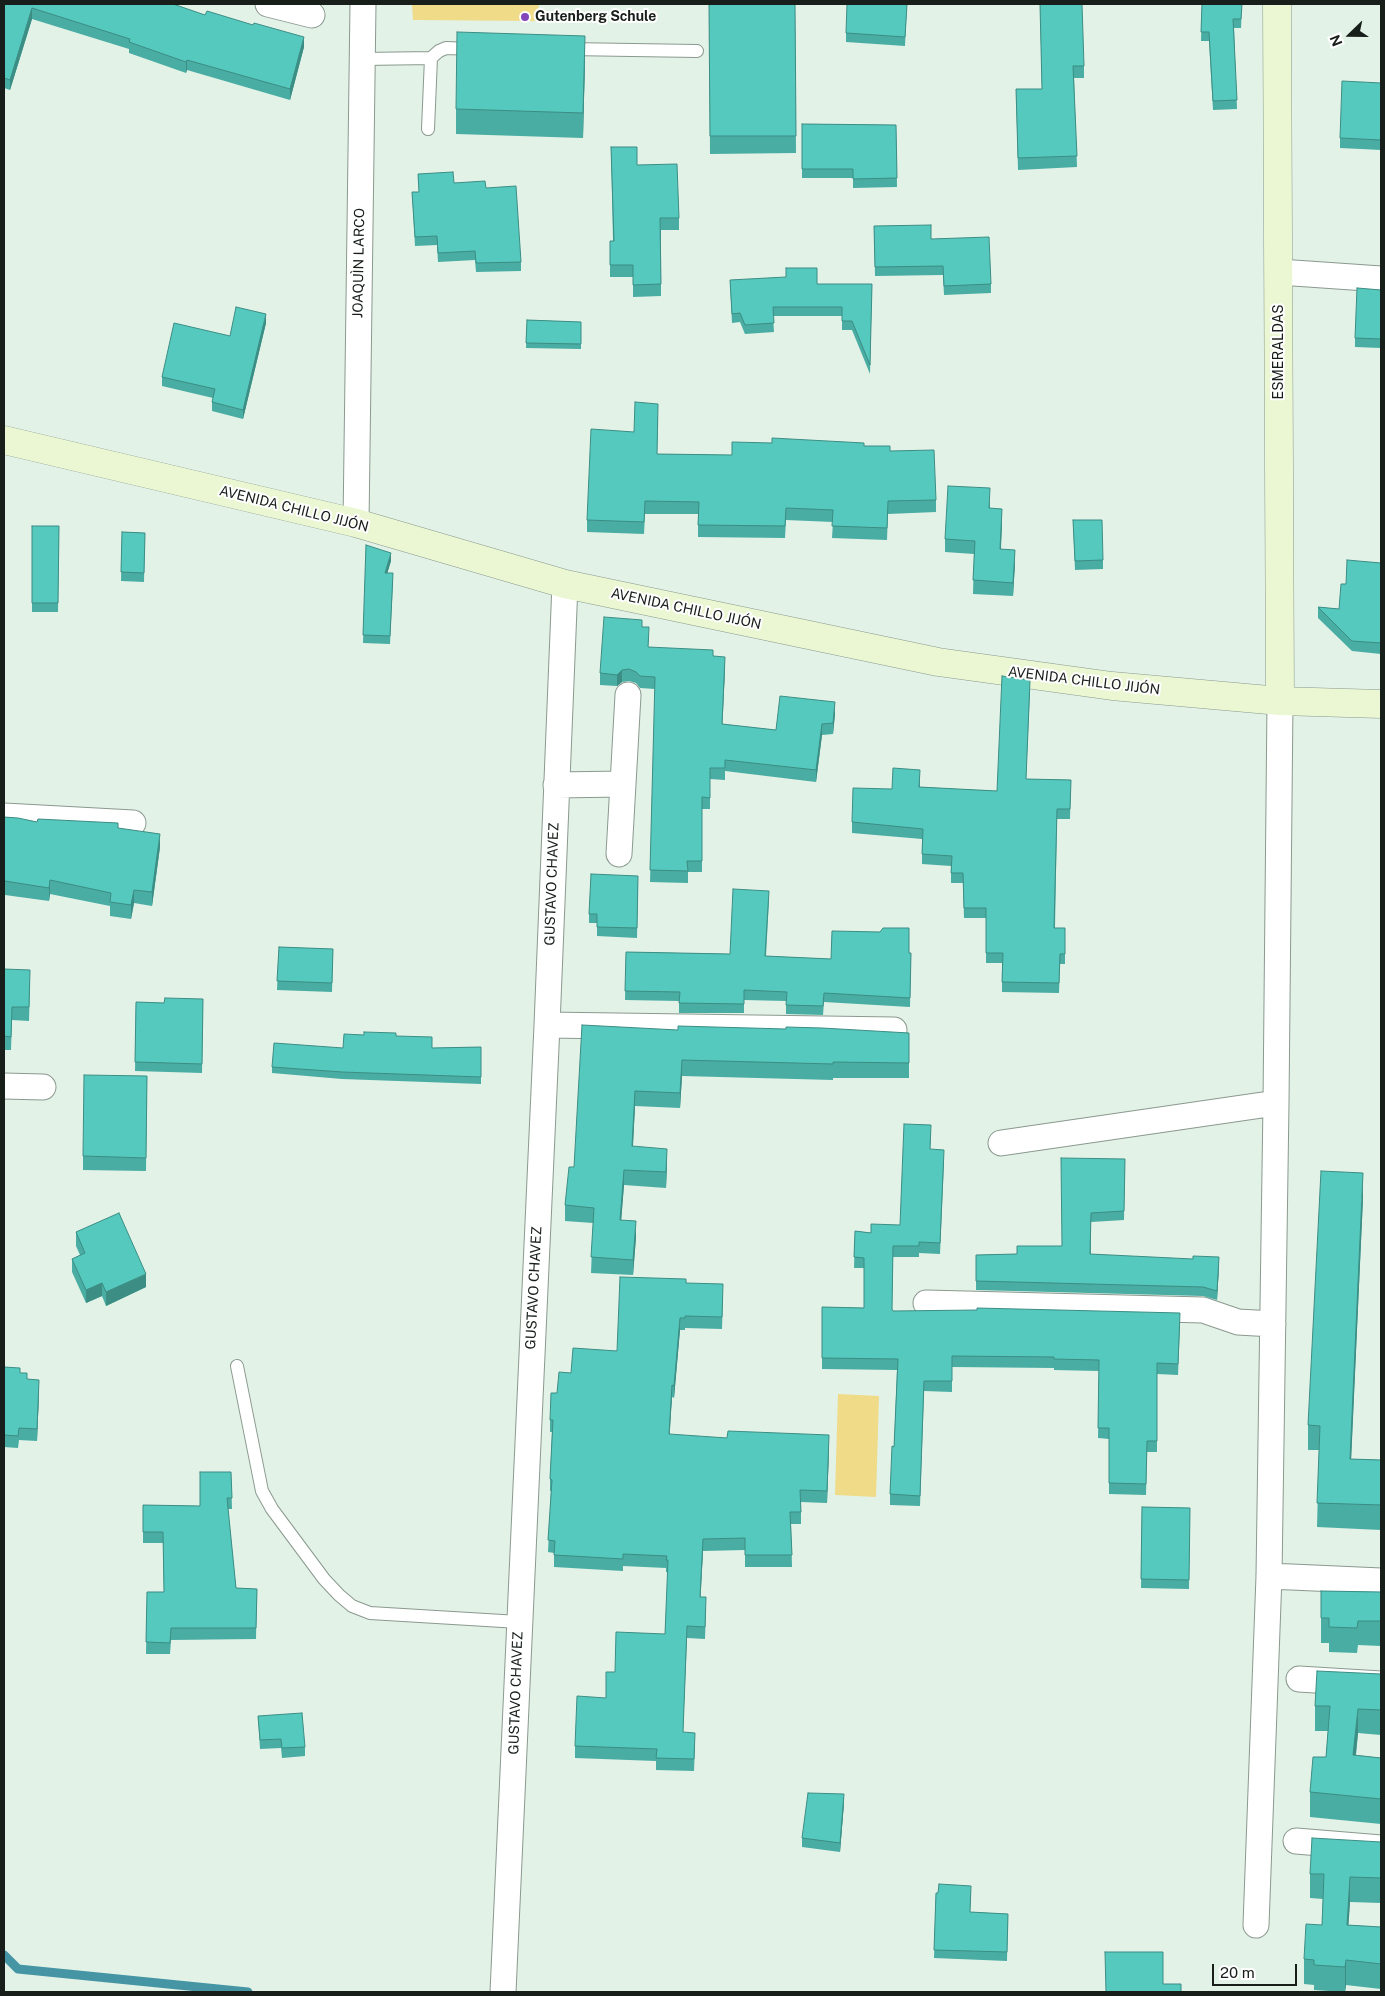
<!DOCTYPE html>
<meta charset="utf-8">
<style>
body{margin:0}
#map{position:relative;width:1385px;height:1996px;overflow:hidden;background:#e2f2e7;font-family:"Public Sans",sans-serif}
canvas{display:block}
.frame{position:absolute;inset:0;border:5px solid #181e1a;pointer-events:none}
.north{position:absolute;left:1325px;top:10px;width:50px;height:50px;-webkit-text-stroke:4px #fff;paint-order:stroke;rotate:248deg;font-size:14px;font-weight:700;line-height:20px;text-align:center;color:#181e1a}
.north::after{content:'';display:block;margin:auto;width:18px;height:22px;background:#181e1a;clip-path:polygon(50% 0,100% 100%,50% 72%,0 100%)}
.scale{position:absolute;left:1212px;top:1964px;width:85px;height:22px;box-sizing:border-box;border:2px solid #181e1a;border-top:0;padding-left:6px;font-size:15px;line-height:18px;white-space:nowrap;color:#181e1a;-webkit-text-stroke:4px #fff;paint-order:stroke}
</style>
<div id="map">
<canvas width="1385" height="1996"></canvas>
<div class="frame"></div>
<div class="north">N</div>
<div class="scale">20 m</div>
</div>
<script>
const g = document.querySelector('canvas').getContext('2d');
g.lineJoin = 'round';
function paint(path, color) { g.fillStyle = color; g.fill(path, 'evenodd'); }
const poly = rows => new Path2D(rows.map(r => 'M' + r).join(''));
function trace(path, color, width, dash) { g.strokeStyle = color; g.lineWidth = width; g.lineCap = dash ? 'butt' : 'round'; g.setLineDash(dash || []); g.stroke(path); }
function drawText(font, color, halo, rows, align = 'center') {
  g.font = font + ' "Public Sans",sans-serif'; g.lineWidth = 4; g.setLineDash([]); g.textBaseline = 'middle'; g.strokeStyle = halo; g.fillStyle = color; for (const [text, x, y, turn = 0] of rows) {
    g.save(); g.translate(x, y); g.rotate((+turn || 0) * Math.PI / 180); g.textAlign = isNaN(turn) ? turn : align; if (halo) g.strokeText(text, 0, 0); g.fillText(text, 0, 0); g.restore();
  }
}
paint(poly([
 [412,4,539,4,537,21,413,20],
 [838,1394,879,1396,876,1497,835,1495]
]), '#f0db88');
trace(poly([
 [4,1955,18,1969,248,1992]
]), '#4695a5', 9);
const lane = poly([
 [568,49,697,51],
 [431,58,439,51,446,48,473,49],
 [362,59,431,58,428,129],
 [237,1366,262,1491,272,1509,324,1579,339,1595,352,1606,370,1613,519,1622]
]);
const street = poly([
 [268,4,312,15],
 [1279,272,1381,279],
 [356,523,363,4],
 [623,784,628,695],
 [556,785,623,784,619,854],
 [4,816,133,823],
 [547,1025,894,1030],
 [4,1086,43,1087],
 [1001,1143,1276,1103],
 [926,1303,1203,1310,1238,1322,1273,1324],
 [1269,1576,1381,1581],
 [1299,1679,1381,1684],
 [1296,1841,1381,1848],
 [1256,1925,1269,1576,1276,1103,1280,701],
 [503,1992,547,1025,565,584]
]);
const secondary = poly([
 [1277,4,1280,701],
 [4,440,356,523,565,584,938,662,1112,686,1280,701,1381,704]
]);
trace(lane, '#8b998f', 14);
trace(street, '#8b998f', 27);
trace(secondary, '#8b998f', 29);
trace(lane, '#fff', 12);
trace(street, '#fff', 25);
trace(secondary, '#eaf7d2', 28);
paint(poly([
 [4,4,205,15,304,47,290,100,187,70,186,73,129,53,129,49,32,19,10,90,4,88],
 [709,4,795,4,796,153,710,154],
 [907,4,905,46,846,42,846,33],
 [1040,4,1084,66,1084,78,1074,78,1077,167,1018,170,1016,89,1042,89],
 [1202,4,1242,4,1241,28,1234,28,1237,109,1213,110,1209,41,1201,41],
 [585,60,583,138,456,134,456,109],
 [1381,75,1381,150,1340,148,1340,138,1381,83],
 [802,124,896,125,897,187,853,188,853,178,802,178],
 [611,147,637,165,679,218,679,230,661,230,661,296,633,297,633,277,610,277,610,241,613,241],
 [418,174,454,183,486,188,521,262,521,271,476,272,475,260,438,262,437,245,415,246,412,192,419,192],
 [874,226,931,239,991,284,991,293,944,295,943,275,875,276],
 [730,280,817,284,872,284,870,374,852,330,842,330,842,316,773,316,774,332,745,334,740,322,732,323],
 [1381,290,1381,348,1355,347,1355,338],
 [527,320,581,322,581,349,526,348],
 [266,323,243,419,212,411,212,402,213,398,162,386,162,377],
 [658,416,657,454,732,455,864,446,890,451,936,500,936,512,888,514,887,540,832,538,833,522,786,520,785,538,698,537,698,514,645,514,644,534,587,532,587,520,634,432],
 [990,502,990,508,1002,522,1001,549,1015,563,1013,596,973,594,974,554,945,552,945,539],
 [1073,520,1103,560,1103,569,1075,570],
 [32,526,59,526,58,612,32,612],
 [122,532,145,533,144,582,121,581],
 [366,545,391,561,387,573,393,581,390,644,363,643],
 [1381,563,1381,654,1352,651,1318,618,1318,607,1339,609],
 [642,627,649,639,648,647,713,656,725,668,722,724,776,730,835,714,833,734,822,735,816,782,725,771,725,780,710,779,710,809,702,809,702,872,688,872,688,883,650,882,655,689,640,688,636,683,629,681,622,682,617,686,600,685,600,673],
 [1030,691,1026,779,1071,780,1070,819,1057,819,1055,928,1065,928,1065,964,1060,964,1059,993,1002,992,1002,963,986,963,986,918,964,918,963,883,951,883,951,866,922,864,922,839,852,833,852,822,920,780,920,787,997,791],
 [4,817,37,822,118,828,160,847,152,906,134,903,131,919,110,916,110,906,50,894,49,901,5,895,4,899],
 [638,885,637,938,597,936,597,923,589,923,589,914],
 [769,900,766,956,831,959,911,953,910,1007,824,1002,823,1015,786,1014,786,1001,744,1000,744,1013,679,1013,679,1001,625,1000,626,952,730,954],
 [279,947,333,949,332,992,277,990],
 [4,969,30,983,29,1021,12,1020,11,1050,4,1050],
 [203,999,202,1073,135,1071,136,1002,164,1003],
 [678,1030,909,1033,909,1078,833,1078,833,1080,682,1076,680,1108,635,1106,633,1146,667,1164,666,1188,624,1185,621,1220,636,1237,633,1275,591,1273,593,1223,565,1221,565,1205,574,1167],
 [396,1036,432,1048,481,1047,481,1084,342,1079,272,1073,272,1067,343,1048],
 [147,1076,146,1171,83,1170,83,1156],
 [931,1136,930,1149,944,1161,940,1254,919,1253,919,1257,893,1257,892,1309,893,1311,1180,1324,1178,1375,1157,1374,1157,1452,1147,1452,1146,1495,1109,1494,1109,1439,1098,1438,1099,1371,1054,1370,1054,1368,952,1367,952,1392,924,1391,920,1506,890,1505,890,1494,894,1447,897,1370,822,1369,822,1307,864,1308,864,1268,854,1268,855,1231,871,1233,900,1225],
 [1125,1159,1124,1220,1091,1222,1091,1254,1219,1266,1217,1300,1203,1296,976,1290,976,1255,1017,1254,1062,1246],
 [1363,1198,1351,1459,1381,1460,1381,1530,1317,1527,1319,1450,1308,1450,1308,1425],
 [76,1232,146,1287,106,1306,102,1296,86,1303,72,1272,72,1259,80,1255,76,1246],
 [686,1283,723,1296,722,1329,685,1328,685,1330,680,1330,674,1398,672,1397,669,1435,829,1447,827,1503,801,1502,801,1524,791,1524,792,1567,745,1567,745,1550,703,1551,700,1597,706,1609,705,1639,687,1638,683,1732,695,1745,694,1771,656,1770,656,1761,575,1758,575,1746,606,1698,615,1672,665,1634,668,1572,666,1572,666,1568,623,1566,623,1571,554,1567,554,1553,548,1552,551,1491,550,1491,550,1479,552,1432,550,1432,550,1420,557,1393,571,1373,617,1351],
 [4,1367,20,1373,27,1379,39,1392,37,1441,19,1440,18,1448,4,1447],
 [231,1472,232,1509,228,1509,236,1588,257,1589,256,1639,171,1640,170,1654,146,1654,147,1592,164,1592,163,1543,143,1543,143,1505,200,1506],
 [1142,1507,1190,1508,1189,1589,1141,1588],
 [1321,1591,1381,1592,1381,1646,1358,1645,1357,1653,1329,1652,1329,1643,1321,1643],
 [1381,1674,1381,1735,1358,1733,1356,1755,1381,1758,1381,1824,1310,1817,1310,1792,1326,1757,1328,1731,1315,1731,1315,1706],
 [258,1716,305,1747,305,1756,282,1758,281,1748,260,1749],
 [844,1803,840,1852,802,1847,802,1838],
 [1381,1842,1381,1903,1350,1902,1348,1925,1381,1927,1381,1989,1346,1985,1345,1992,1314,1990,1314,1985,1304,1984,1304,1959,1322,1925,1323,1899,1310,1898,1310,1874],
 [936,1893,971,1894,970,1912,1008,1914,1007,1961,934,1958]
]), '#49ada3');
paint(poly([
 [32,8,32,19,10,90,10,80],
 [585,36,585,60,583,138,583,113],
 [304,37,304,47,290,100,290,89],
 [187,60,187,70,186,73,186,62],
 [266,314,266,323,243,419,243,410],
 [1002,509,1002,522,1000,563,1000,549],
 [1015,550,1015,563,1013,596,1013,583],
 [391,553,391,561,385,581,385,573],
 [725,657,725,668,722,735,722,724],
 [622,670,622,682,617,686,617,675],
 [835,702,835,714,833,734,833,723],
 [822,724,822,735,816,782,816,770],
 [160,834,160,847,152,906,152,892],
 [50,880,50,894,49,901,49,888],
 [5,881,5,895,4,899,4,885],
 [134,890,134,903,131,919,131,905],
 [682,1060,682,1076,680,1108,680,1093],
 [635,1091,635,1106,632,1162,632,1146],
 [667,1149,667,1164,666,1188,666,1172],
 [624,1170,624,1185,620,1236,620,1220],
 [1363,1173,1363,1198,1350,1484,1350,1459],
 [636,1221,636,1237,633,1275,633,1260],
 [1219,1257,1219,1266,1217,1300,1217,1291],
 [146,1274,146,1287,106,1306,106,1292],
 [102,1283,102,1296,86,1303,86,1290],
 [680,1318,680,1330,674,1398,674,1386],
 [39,1380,39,1392,37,1441,37,1429],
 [672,1385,672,1397,669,1446,669,1434],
 [829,1435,829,1447,827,1503,827,1491],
 [703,1539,703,1551,700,1609,700,1597],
 [1358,1709,1358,1733,1353,1780,1353,1755],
 [844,1794,844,1803,840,1852,840,1843],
 [1350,1877,1350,1902,1347,1949,1347,1925],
 [1346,1960,1346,1985,1345,1992,1345,1967]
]), '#3c8d84');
const building = poly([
 [4,4,173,4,205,15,207,11,253,25,254,23,304,37,290,89,187,60,186,62,129,42,130,39,32,8,10,80,4,78,4,4],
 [709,4,795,4,796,136,710,136,709,4],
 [847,4,907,4,905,37,846,33,847,4],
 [1040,4,1082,4,1084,66,1073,66,1077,156,1018,158,1016,89,1042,89,1040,4],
 [1202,4,1242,4,1241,19,1233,19,1237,100,1213,101,1209,32,1201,32,1202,4],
 [457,32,585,36,583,113,456,109,457,32],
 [1381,75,1381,140,1340,138,1342,81,1381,83,1381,75],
 [802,124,896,125,897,178,853,179,853,169,802,169,802,124],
 [611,147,637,147,637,165,677,164,679,218,660,218,661,284,633,285,633,265,610,265,610,241,614,241,611,147],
 [453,172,454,183,485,181,486,188,516,186,521,262,476,263,475,251,438,253,437,236,415,237,412,192,419,192,418,174,453,172],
 [931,225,931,239,989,237,991,284,944,286,943,266,875,267,874,226,931,225],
 [786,268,817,268,817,284,872,284,870,365,852,321,842,321,842,307,773,307,774,323,745,325,740,313,732,314,730,280,786,277,786,268],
 [1357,288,1381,290,1381,339,1355,338,1357,288],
 [236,307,266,314,243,410,212,402,215,389,162,377,174,323,230,336,236,307],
 [527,320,581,322,581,344,526,343,527,320],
 [635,402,658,404,657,454,732,455,732,442,772,443,772,438,864,443,864,446,890,446,890,451,934,450,936,500,888,501,887,528,832,526,833,510,786,508,785,526,698,525,699,502,645,501,644,522,587,520,591,429,634,432,635,402],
 [948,486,990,488,989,508,1002,509,1000,549,1015,550,1013,583,973,580,975,541,945,539,948,486],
 [1073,520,1102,520,1103,560,1075,561,1073,520],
 [32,526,59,526,58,603,32,603,32,526],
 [122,532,145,533,144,573,121,572,122,532],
 [366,545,391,553,385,573,393,573,390,636,363,635,366,545],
 [1347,560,1381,563,1381,643,1352,641,1318,607,1339,609,1341,584,1346,584,1347,560],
 [604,617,642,620,642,627,649,627,648,647,713,650,713,656,725,657,722,724,776,730,780,696,835,702,833,723,822,724,816,770,725,760,725,768,710,768,710,798,702,797,702,861,687,861,688,871,650,870,655,677,640,676,636,672,629,669,622,670,617,675,600,673,604,617],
 [1002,676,1030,680,1026,779,1071,780,1070,809,1057,809,1054,928,1065,928,1065,954,1060,954,1059,983,1002,982,1003,953,986,953,986,908,964,908,963,873,951,873,952,856,922,854,923,829,852,822,853,788,892,789,893,768,920,770,919,787,997,791,1002,676],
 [4,817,18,818,37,822,38,819,118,823,118,828,160,834,152,892,134,890,131,905,110,902,111,893,50,880,49,888,5,881,4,885,4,817],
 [591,874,638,876,637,928,597,927,597,914,589,914,591,874],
 [733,889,769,891,765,956,831,959,832,931,880,932,883,928,909,928,909,953,911,953,910,998,824,993,823,1006,786,1005,787,992,744,990,744,1004,679,1003,680,992,625,991,626,952,730,954,733,889],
 [279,947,333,949,332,983,277,981,279,947],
 [4,969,30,970,29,1007,12,1007,11,1037,4,1036,4,969],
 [165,998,203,999,202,1064,135,1062,136,1002,164,1003,165,998],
 [582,1025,678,1030,678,1026,786,1029,786,1027,822,1028,909,1033,909,1063,833,1062,833,1064,682,1060,680,1093,635,1091,632,1146,667,1149,666,1172,624,1170,620,1220,636,1221,633,1260,591,1257,594,1208,565,1205,569,1167,574,1167,582,1025],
 [364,1032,396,1033,396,1036,432,1037,432,1048,481,1047,481,1077,342,1072,272,1067,274,1043,343,1048,344,1034,364,1035,364,1032],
 [84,1075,147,1076,146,1158,83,1156,84,1075],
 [904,1124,931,1125,930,1149,944,1150,940,1243,919,1242,919,1246,893,1246,892,1309,893,1311,977,1310,977,1308,1180,1313,1178,1364,1157,1363,1157,1441,1147,1441,1146,1484,1109,1483,1109,1428,1098,1428,1099,1360,1054,1359,1054,1357,952,1356,952,1381,924,1381,920,1496,890,1494,892,1446,894,1447,898,1359,822,1358,822,1307,864,1308,864,1258,854,1257,855,1231,871,1233,871,1224,900,1225,904,1124],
 [1061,1158,1125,1159,1124,1211,1091,1213,1090,1254,1193,1259,1193,1256,1219,1257,1217,1291,1203,1287,976,1281,976,1255,1017,1254,1017,1246,1062,1246,1061,1158],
 [1321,1171,1363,1173,1350,1459,1381,1460,1381,1505,1317,1503,1320,1426,1308,1425,1321,1171],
 [119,1213,146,1274,106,1292,102,1283,86,1290,72,1259,85,1253,76,1232,119,1213],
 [620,1277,686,1279,686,1283,723,1284,722,1317,685,1316,685,1318,680,1318,674,1386,672,1385,669,1434,727,1438,728,1431,829,1435,827,1491,800,1490,801,1512,790,1512,792,1555,745,1555,745,1538,703,1539,700,1597,706,1597,705,1627,687,1626,683,1732,695,1733,694,1759,656,1758,657,1749,575,1746,577,1696,606,1698,606,1672,615,1672,616,1632,665,1634,668,1560,666,1560,667,1556,623,1554,623,1559,554,1555,555,1541,548,1540,552,1480,550,1479,553,1420,550,1420,551,1393,557,1393,559,1372,571,1373,573,1348,617,1351,620,1277],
 [4,1367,20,1368,20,1373,27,1373,27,1379,39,1380,37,1429,19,1428,18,1436,4,1435,4,1367],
 [200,1472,231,1472,232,1498,227,1498,236,1588,257,1589,256,1628,171,1628,170,1643,146,1642,147,1592,164,1592,163,1532,143,1532,143,1505,200,1506,200,1472],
 [1142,1507,1190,1508,1189,1580,1141,1579,1142,1507],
 [1321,1591,1381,1592,1381,1621,1358,1621,1357,1628,1329,1627,1329,1618,1321,1618,1321,1591],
 [1317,1671,1381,1674,1381,1710,1358,1709,1353,1755,1381,1758,1381,1799,1310,1792,1313,1757,1326,1757,1330,1706,1315,1706,1317,1671],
 [302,1713,305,1747,282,1748,281,1739,260,1740,258,1716,302,1713],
 [808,1793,844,1794,840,1843,802,1838,808,1793],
 [1312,1838,1381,1842,1381,1878,1350,1877,1347,1925,1381,1927,1381,1964,1346,1960,1345,1967,1314,1965,1314,1960,1304,1959,1306,1924,1322,1925,1324,1874,1310,1874,1312,1838],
 [939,1884,971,1886,970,1912,1008,1914,1007,1952,934,1950,936,1893,938,1893,939,1884],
 [1105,1952,1163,1952,1163,1984,1181,1984,1181,1992,1106,1992,1105,1952]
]);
paint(building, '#55c9bd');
trace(building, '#3c8d84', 1);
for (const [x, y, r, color] of [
 [525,17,5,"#8345bb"]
]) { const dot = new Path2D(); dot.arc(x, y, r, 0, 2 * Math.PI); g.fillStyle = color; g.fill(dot); trace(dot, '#fff', 2); }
drawText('bold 14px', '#181e1a', '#fff', [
 ["Gutenberg Schule",535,17]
], 'left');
drawText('14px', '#181e1a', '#fff', [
 ["JOAQUÌN LARCO",359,263,-89],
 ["ESMERALDAS",1279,352,-90],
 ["AVENIDA CHILLO JIJÓN",294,509,14],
 ["AVENIDA CHILLO JIJÓN",686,609,12],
 ["AVENIDA CHILLO JIJÓN",1084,681,7],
 ["GUSTAVO CHAVEZ",552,884,-88],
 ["GUSTAVO CHAVEZ",534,1288,-87],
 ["GUSTAVO CHAVEZ",516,1693,-88]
]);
</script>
